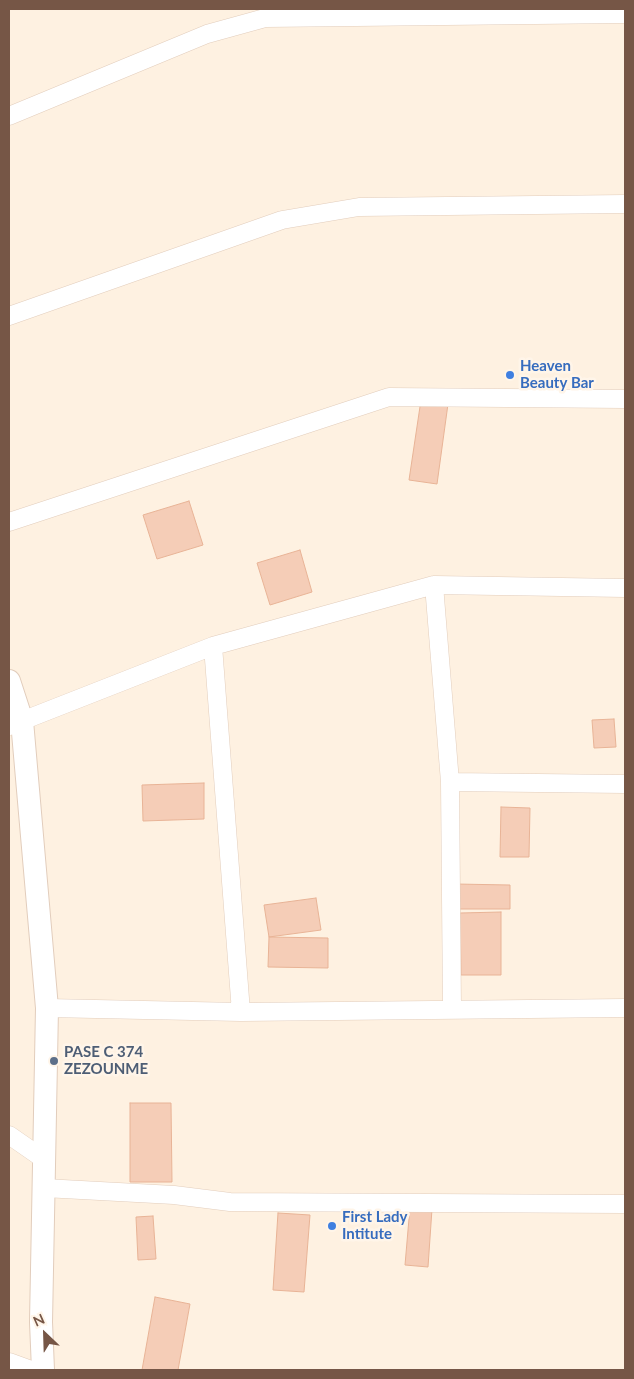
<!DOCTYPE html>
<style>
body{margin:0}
#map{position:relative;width:634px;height:1379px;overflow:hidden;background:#fef1e1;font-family:Lato,sans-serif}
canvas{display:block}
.frame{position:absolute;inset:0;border:10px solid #765646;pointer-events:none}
.north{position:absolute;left:20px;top:1309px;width:50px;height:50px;-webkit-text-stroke:4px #fff5e9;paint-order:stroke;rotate:336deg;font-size:14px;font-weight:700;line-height:20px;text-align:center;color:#765646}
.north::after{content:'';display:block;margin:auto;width:18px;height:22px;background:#765646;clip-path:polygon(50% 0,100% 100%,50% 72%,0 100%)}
</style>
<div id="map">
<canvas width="634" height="1379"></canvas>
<div class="frame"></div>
<div class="north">N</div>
</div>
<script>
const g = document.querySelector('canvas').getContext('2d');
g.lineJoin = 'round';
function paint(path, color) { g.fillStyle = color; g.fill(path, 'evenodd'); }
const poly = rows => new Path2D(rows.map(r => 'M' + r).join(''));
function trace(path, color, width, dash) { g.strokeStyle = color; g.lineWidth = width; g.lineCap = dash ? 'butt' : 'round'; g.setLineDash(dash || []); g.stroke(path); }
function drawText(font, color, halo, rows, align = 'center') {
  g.font = font + ' Lato,sans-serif'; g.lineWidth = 5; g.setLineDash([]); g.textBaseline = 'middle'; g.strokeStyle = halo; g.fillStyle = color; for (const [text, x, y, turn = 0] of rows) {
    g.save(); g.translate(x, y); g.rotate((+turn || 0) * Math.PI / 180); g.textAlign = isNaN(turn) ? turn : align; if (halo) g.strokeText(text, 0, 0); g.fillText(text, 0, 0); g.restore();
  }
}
const building = poly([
 [421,400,448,404,437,484,409,480,421,400],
 [189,501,203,545,157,559,143,515,189,501],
 [300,550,312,592,270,605,257,563,300,550],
 [614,719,616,747,594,748,592,720,614,719],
 [204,783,204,819,143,821,142,785,204,783],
 [501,807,530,808,529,857,500,857,501,807],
 [455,884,510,885,510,909,455,909,455,884],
 [316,898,321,930,269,937,264,905,316,898],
 [501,912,501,975,461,975,460,913,501,912],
 [269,937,328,938,328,968,268,967,269,937],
 [130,1103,171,1103,172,1182,130,1182,130,1103],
 [410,1207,432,1209,428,1267,405,1265,410,1207],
 [278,1213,310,1215,304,1292,273,1290,278,1213],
 [153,1216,156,1259,138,1260,136,1217,153,1216],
 [155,1297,190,1304,178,1370,142,1370,155,1297]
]);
paint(building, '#f5cdb7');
trace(building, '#e8b396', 1);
const minor = poly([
 [9,116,207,34,265,18,625,14],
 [9,316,282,220,359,207,625,204],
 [9,522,389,397,625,399],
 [434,585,450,782,452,1010],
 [213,646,241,1012],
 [9,726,213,646,434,585,625,588],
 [450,782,625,784],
 [47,1008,241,1012,625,1008],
 [9,1135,45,1160],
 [44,1188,174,1195,230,1202,625,1204],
 [9,1362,31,1370]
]);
const tertiary = poly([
 [9,681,22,721,47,1008,41,1322,43,1370]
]);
trace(minor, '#e2cdbc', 19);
trace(tertiary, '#e2cdbc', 24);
trace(minor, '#fff', 18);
trace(tertiary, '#fff', 22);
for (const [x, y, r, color] of [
 [510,375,5,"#3f7fe0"],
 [54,1061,5,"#5c6f8a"],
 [332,1226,5,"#3f7fe0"]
]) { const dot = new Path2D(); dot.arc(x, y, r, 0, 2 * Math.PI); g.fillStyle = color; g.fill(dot); trace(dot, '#fff5e9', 2); }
drawText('bold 15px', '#366cbe', '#fff5e9', [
 ["Heaven",520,366],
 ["Beauty Bar",520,383],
 ["First Lady",342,1217],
 ["Intitute",342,1234]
], 'left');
drawText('bold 15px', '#4e5e75', '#fff5e9', [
 ["PASE C 374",64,1052],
 ["ZEZOUNME",64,1069]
], 'left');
</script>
